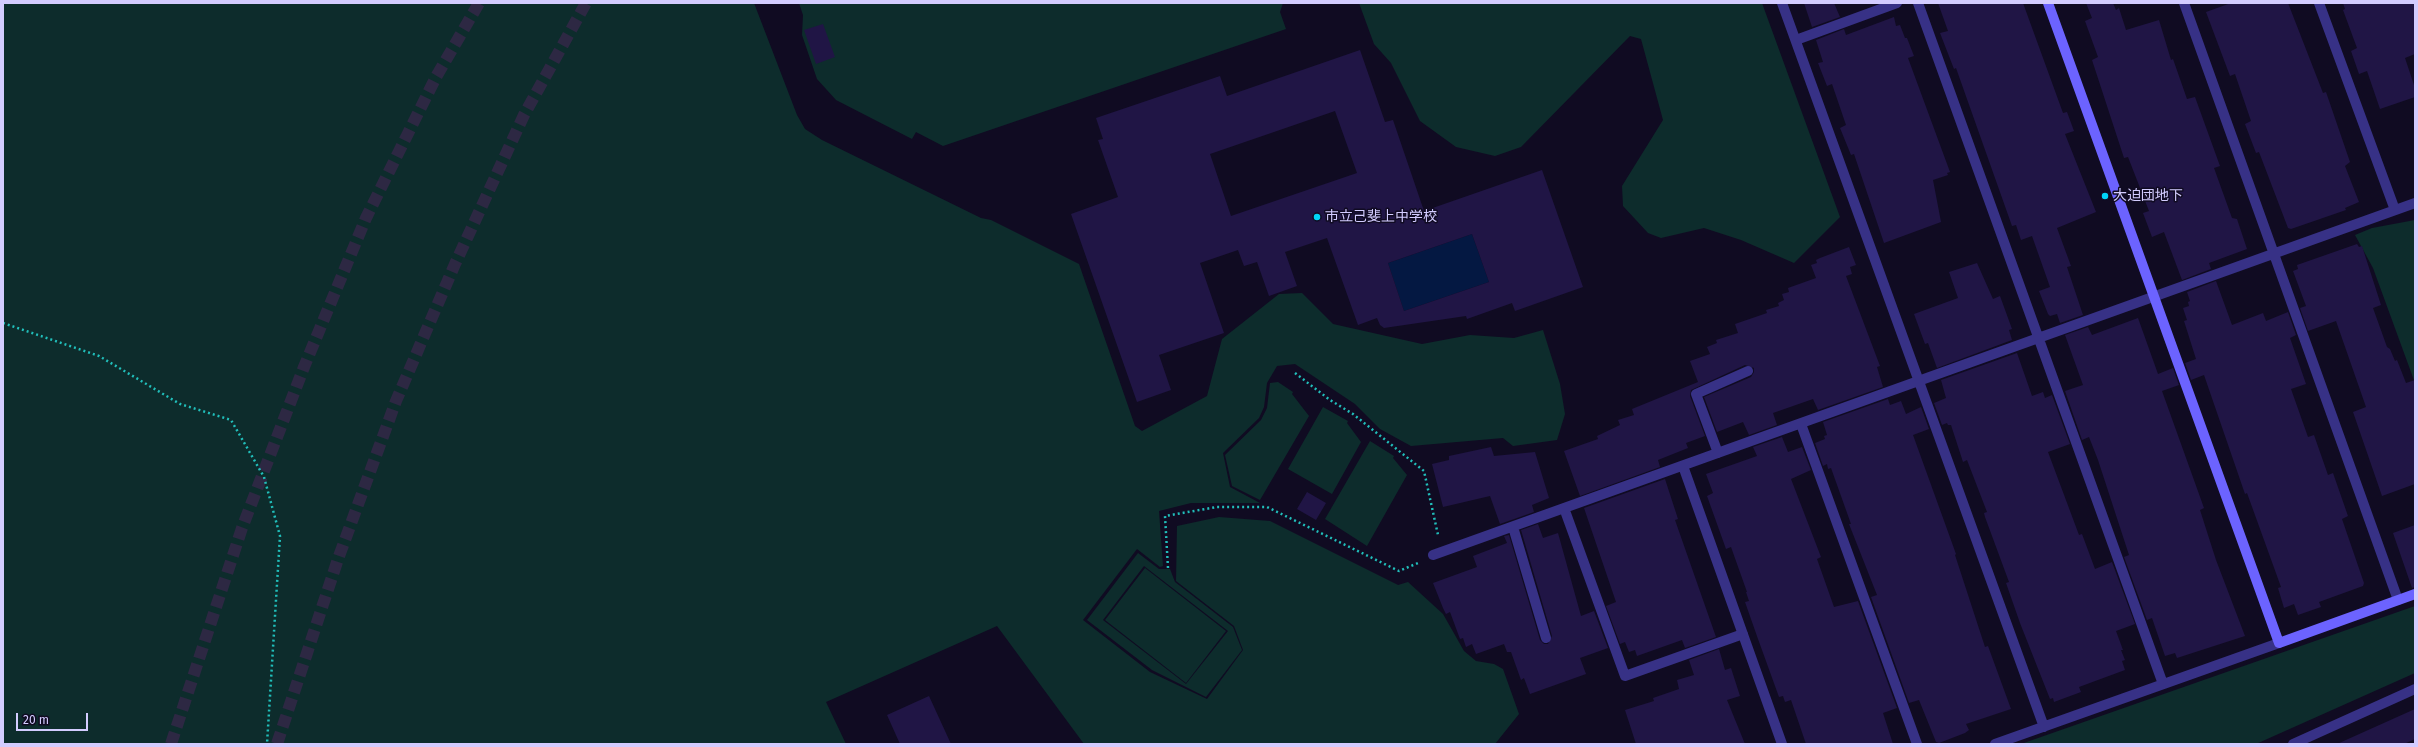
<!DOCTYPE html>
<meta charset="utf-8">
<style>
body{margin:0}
#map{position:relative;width:2418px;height:747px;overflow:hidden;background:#100b22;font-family:"Fira Sans",sans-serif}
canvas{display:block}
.frame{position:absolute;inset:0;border:4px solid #d3ccff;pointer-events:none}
.scale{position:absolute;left:16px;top:713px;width:72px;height:18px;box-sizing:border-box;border:2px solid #d3ccff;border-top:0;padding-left:5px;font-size:12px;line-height:14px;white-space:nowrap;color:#d3ccff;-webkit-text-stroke:3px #100b22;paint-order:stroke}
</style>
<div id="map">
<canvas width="2418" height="747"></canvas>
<div class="frame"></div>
<div class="scale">20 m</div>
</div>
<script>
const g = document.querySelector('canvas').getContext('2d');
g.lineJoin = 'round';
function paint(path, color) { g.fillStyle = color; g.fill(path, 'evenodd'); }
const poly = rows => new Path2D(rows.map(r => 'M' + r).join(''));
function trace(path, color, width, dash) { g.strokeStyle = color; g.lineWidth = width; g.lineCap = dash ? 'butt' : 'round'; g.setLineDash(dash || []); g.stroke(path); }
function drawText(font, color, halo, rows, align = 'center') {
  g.font = font + ' "Fira Sans","Noto Sans JP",sans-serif'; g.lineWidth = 3; g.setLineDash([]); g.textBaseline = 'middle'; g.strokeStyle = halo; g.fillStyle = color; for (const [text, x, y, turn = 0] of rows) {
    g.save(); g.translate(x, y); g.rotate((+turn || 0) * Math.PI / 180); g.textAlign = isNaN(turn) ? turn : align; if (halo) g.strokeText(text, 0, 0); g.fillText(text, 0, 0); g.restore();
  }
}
paint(poly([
 [3,3,754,3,797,115,805,129,822,140,981,218,991,220,1079,264,1135,426,1142,431,1207,396,1222,339,1279,294,1302,293,1333,324,1422,344,1470,335,1514,338,1543,330,1560,384,1565,414,1557,440,1513,446,1503,438,1411,446,1380,429,1355,404,1295,364,1277,366,1267,383,1264,407,1259,418,1223,453,1230,487,1260,503,1191,503,1159,511,1163,566,1160,567,1137,549,1083,620,1150,672,1207,699,1243,650,1234,626,1176,581,1177,526,1219,517,1270,521,1398,585,1408,582,1443,614,1464,651,1476,661,1494,664,1503,669,1519,714,1495,744,1084,744,997,626,826,702,846,744,3,744],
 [799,3,1283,3,1280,12,1286,29,943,146,916,132,912,139,836,100,817,79,802,35,803,15],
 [1359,3,1762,3,1840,217,1794,263,1741,240,1704,228,1661,238,1648,233,1623,206,1622,186,1663,120,1641,39,1630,36,1521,147,1495,156,1456,147,1420,121,1391,63,1374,44],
 [2415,220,2415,383,2373,268,2355,235,2372,228],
 [1278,382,1293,392,1292,394,1309,416,1260,500,1232,486,1225,455,1261,420,1267,408,1270,383],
 [1323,407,1348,421,1347,423,1361,442,1332,494,1288,469],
 [1370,441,1394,456,1393,458,1407,475,1367,546,1325,519],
 [1138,553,1159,569,1170,569,1175,582,1233,627,1242,650,1206,697,1152,670,1087,620],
 [1144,566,1228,631,1186,684,1103,620],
 [1145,568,1226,631,1186,683,1105,620],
 [2415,606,2415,673,2256,744,2021,744]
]), '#0d2c2c');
paint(poly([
 [1472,234,1489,282,1404,311,1388,263]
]), '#041842');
paint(poly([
 [1804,3,1834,3,1840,17,1812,27],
 [1938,3,2023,3,2063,113,2067,112,2074,131,2065,134,2096,212,2057,228,2071,266,2067,267,2083,315,2060,323,2057,314,2050,316,2048,314,2039,291,2050,287,2032,236,2021,240,2016,225,2012,226,1956,68,1954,69,1940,33,1948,31],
 [2086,3,2113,3,2116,10,2119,8,2126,30,2159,20,2171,60,2173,59,2187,99,2195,97,2220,166,2214,168,2232,218,2237,219,2247,249,2209,263,2211,269,2182,280,2164,232,2152,237,2143,213,2149,211,2128,157,2124,158,2092,60,2098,57,2085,21,2092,18],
 [2231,3,2288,3,2323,93,2326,92,2350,162,2345,166,2359,202,2345,208,2346,210,2291,229,2288,228,2259,152,2256,153,2245,124,2251,121,2235,74,2230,76,2206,12],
 [2343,3,2415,3,2415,54,2405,58,2415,88,2415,97,2380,109,2367,71,2359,74,2351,51,2357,48,2343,10,2345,9],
 [1894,17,1896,26,1900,25,1905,38,1907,38,1914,56,1908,58,1950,172,1947,173,1948,175,1933,180,1941,222,1884,243,1854,154,1851,155,1840,128,1846,125,1832,84,1827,86,1818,63,1823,62,1816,40,1844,29,1846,35],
 [823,24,835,57,816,64,804,30],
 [1360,50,1385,122,1393,120,1424,211,1542,170,1583,287,1515,311,1512,303,1467,319,1466,316,1384,328,1380,325,1377,318,1358,325,1327,238,1285,252,1297,286,1269,296,1257,262,1244,266,1238,250,1200,263,1224,333,1159,355,1171,390,1137,402,1071,214,1118,197,1098,140,1103,139,1096,118,1220,76,1227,96],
 [1335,111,1357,173,1231,216,1210,154],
 [1472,234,1489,282,1404,311,1388,263],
 [2357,244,2359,247,2362,246,2381,305,2373,308,2387,347,2390,349,2395,361,2397,360,2406,383,2415,380,2415,484,2382,496,2353,412,2366,407,2336,321,2308,331,2300,308,2306,306,2293,271,2298,269,2297,265],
 [1849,247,1856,265,1850,267,1852,274,1846,276,1880,366,1877,367,1883,387,1818,410,1813,399,1773,413,1777,425,1749,435,1743,422,1717,432,1704,397,1751,377,1754,372,1754,368,1745,365,1691,390,1690,396,1705,436,1686,443,1688,448,1658,460,1660,467,1580,496,1564,451,1598,439,1597,436,1620,425,1618,420,1634,415,1632,409,1698,382,1690,361,1710,354,1707,347,1717,343,1716,340,1738,333,1735,324,1767,313,1766,310,1779,306,1778,303,1784,300,1782,294,1789,292,1788,288,1816,278,1811,265,1817,263,1816,260,1820,258],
 [1977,263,1993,299,2000,296,2012,329,2009,330,2012,340,1937,368,1928,343,1925,344,1914,314,1958,298,1949,272],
 [2216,281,2232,325,2263,313,2266,321,2288,312,2296,335,2290,338,2306,384,2291,389,2308,437,2314,435,2328,475,2333,473,2348,516,2342,519,2364,583,2363,586,2319,602,2321,607,2298,615,2294,604,2284,608,2278,588,2281,587,2247,493,2245,494,2204,375,2191,380,2185,363,2196,359,2184,321,2187,320,2183,308,2189,306,2188,302,2190,301,2187,292],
 [2138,318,2158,374,2173,368,2179,385,2162,391,2204,508,2200,510,2216,560,2245,636,2177,658,2175,653,2165,656,2152,618,2147,620,2124,557,2129,555,2098,460,2089,437,2082,440,2065,391,2083,385,2065,335,2088,327,2092,335],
 [2017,353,2032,396,2043,392,2045,398,2052,395,2070,444,2048,452,2079,535,2082,534,2095,569,2112,562,2135,624,2116,631,2123,650,2121,650,2125,660,2122,661,2125,670,2079,687,2081,692,2054,702,2053,698,2050,699,2020,623,2006,583,2009,582,1985,517,1984,513,1987,512,1967,460,1963,462,1951,425,1948,425,1947,423,1942,425,1934,403,1946,398,1941,380],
 [1888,399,1890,405,1901,401,1906,414,1921,407,1929,429,1913,435,1956,554,1955,555,1985,647,1988,646,2011,709,1966,724,1969,730,1965,733,1939,743,1936,742,1919,700,1909,703,1871,597,1877,595,1849,524,1851,524,1831,468,1828,469,1827,464,1823,466,1815,443,1825,439,1824,436,1827,435,1823,422],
 [1782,437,1788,452,1802,447,1811,470,1791,479,1821,557,1817,559,1834,607,1858,601,1897,708,1883,713,1893,744,1806,744,1791,700,1785,702,1783,696,1779,697,1758,639,1745,602,1749,601,1746,592,1747,592,1731,547,1726,549,1707,496,1713,493,1706,474,1757,456,1753,447],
 [1491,447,1494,456,1535,452,1549,498,1532,505,1534,512,1500,524,1490,496,1443,507,1432,464,1449,460,1449,456],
 [1665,479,1678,519,1675,520,1716,637,1685,648,1682,640,1637,656,1635,650,1629,652,1625,642,1620,644,1606,606,1616,602,1584,508],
 [1307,492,1326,503,1316,520,1297,509],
 [1538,524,1543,538,1558,533,1581,616,1594,611,1608,648,1580,658,1586,674,1530,694,1524,678,1521,680,1511,652,1507,652,1504,644,1476,654,1472,644,1466,647,1463,638,1460,639,1450,612,1446,614,1443,608,1433,583,1477,567,1473,556,1507,543,1504,536,1509,535,1540,640,1544,644,1548,644,1552,636,1521,530],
 [2415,525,2415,587,2412,588,2393,533],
 [1719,649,1725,670,1731,668,1740,696,1727,700,1745,744,1636,744,1625,710,1654,701,1653,698,1679,689,1677,680,1694,675,1689,660],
 [929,696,951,744,900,744,887,715],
 [2415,709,2415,739,2404,744,2337,744]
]), '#201545');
trace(poly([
 [171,744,242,528,304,367,366,218,436,77,479,3],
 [277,744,338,559,396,401,455,264,524,115,586,3]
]), '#2d2843', 12, [12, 6]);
trace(poly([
 [3,323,99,356,180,404,231,420,264,477,280,536,267,744],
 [1295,373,1330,400,1353,414,1424,471,1438,535],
 [1168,568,1165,516,1217,507,1267,507,1399,571,1418,563]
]), '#21beba', 2.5, [2, 3]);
trace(poly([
 [1782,3,2044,727],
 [1918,3,2163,684],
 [2184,3,2398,600],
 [2319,3,2395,210],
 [1796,40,1897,3],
 [1801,424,1917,744],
 [1718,453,1696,394,1748,371],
 [1683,466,1782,744],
 [1564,508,1625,676,1743,634],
 [1513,527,1546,638],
 [1433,555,2415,203],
 [1995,744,2279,643],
 [2293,744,2415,689]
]), '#373186', 10);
trace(poly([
 [2048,3,2279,643,2415,594]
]), '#6c63ff', 10);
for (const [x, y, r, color] of [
 [2105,196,4,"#00d5f7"],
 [1317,217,4,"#00d5f7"]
]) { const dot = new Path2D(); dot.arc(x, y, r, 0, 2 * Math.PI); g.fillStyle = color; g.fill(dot); trace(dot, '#100b22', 1.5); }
drawText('14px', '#d3ccff', '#100b22', [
 ["大迫団地下",2113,196],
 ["市立己斐上中学校",1325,217]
], 'left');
</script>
